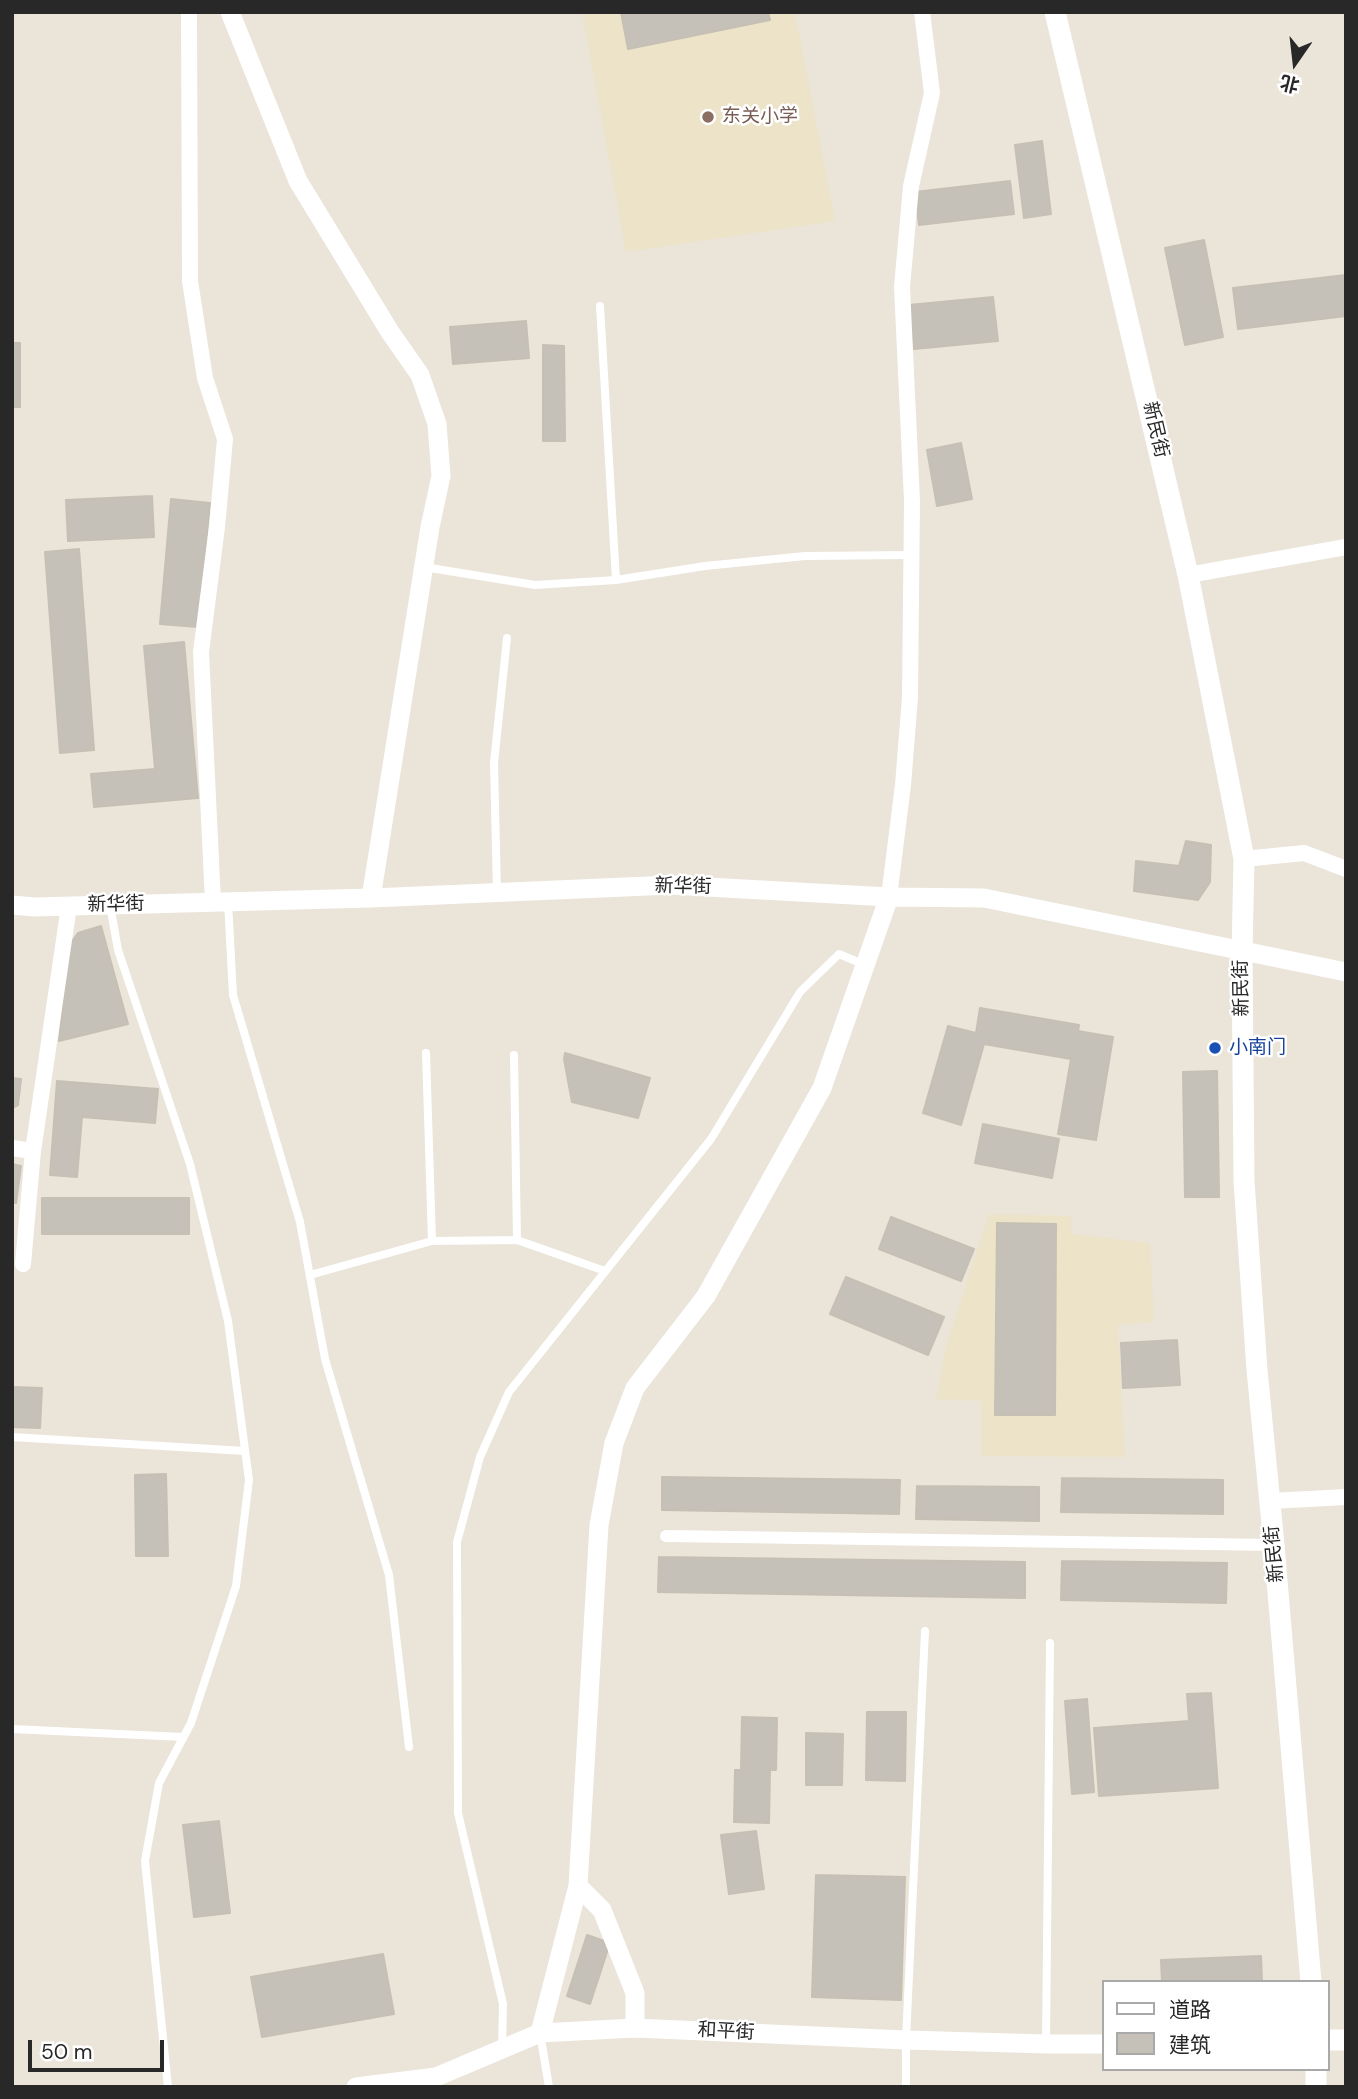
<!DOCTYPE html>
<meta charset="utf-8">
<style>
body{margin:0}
#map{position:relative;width:1358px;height:2099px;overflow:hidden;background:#eae4d9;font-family:"DM Sans","Noto Sans SC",sans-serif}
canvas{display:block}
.frame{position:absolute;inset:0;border:14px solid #282828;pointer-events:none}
.legend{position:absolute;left:1102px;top:1980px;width:228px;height:91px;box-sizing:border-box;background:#fff;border:2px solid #a9a9a9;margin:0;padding:9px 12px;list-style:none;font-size:21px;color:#282828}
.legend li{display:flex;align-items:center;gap:14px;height:35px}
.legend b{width:35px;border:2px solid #a9a9a9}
.north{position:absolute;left:1260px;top:28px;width:70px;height:70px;-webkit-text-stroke:5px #fff;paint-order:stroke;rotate:194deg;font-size:19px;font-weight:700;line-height:28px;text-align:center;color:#282828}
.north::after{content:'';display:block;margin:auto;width:24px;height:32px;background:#282828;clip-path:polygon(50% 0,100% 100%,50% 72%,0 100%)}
.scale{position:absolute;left:28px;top:2040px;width:136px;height:32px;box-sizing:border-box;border:4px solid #282828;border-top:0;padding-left:9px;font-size:21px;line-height:24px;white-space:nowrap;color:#282828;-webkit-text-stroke:5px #fff;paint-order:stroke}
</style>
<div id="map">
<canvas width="1358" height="2099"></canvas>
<div class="frame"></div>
<ul class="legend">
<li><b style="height:9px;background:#fff"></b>道路</li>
<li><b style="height:19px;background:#c5c1b9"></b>建筑</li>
</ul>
<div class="north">北</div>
<div class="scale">50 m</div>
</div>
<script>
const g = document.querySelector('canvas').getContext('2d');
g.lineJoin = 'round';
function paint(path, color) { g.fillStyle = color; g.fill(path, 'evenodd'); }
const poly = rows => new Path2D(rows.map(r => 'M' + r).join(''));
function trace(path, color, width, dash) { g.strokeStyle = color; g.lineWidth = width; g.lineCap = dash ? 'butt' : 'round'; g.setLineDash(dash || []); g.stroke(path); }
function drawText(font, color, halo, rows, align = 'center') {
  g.font = font + ' "DM Sans","Noto Sans SC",sans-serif'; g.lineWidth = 5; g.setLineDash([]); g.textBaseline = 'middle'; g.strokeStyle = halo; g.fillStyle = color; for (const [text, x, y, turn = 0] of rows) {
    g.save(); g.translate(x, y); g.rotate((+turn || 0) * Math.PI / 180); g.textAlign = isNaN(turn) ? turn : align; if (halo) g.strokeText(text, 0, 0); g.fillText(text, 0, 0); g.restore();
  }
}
paint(poly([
 [582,12,795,12,835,221,626,252],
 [989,1214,1071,1216,1072,1234,1150,1243,1154,1322,1118,1325,1125,1457,981,1456,981,1401,936,1399,946,1346]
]), '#ece3c9');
const building = poly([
 [621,12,768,12,770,20,628,49,621,12],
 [1042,141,1051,214,1024,218,1015,145,1042,141],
 [1010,181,1014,214,919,225,915,192,1010,181],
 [1204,240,1223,337,1185,345,1165,248,1204,240],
 [1346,275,1346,316,1238,329,1233,288,1346,275],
 [993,297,998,341,914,349,909,305,993,297],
 [526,321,529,358,453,364,450,327,526,321],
 [12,343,20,343,20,407,12,407,12,343],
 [543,345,564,346,565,441,543,441,543,345],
 [961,443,972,499,937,506,927,450,961,443],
 [152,496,154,537,68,541,66,500,152,496],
 [171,499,210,503,198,627,160,624,171,499],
 [79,549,94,750,60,753,45,552,79,549],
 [184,642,198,798,94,807,91,774,155,769,144,646,184,642],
 [1186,841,1211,845,1210,882,1198,900,1134,891,1136,861,1179,866,1186,841],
 [101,926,128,1024,59,1041,70,944,78,933,101,926],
 [980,1008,1079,1025,1078,1031,1113,1037,1096,1140,1058,1134,1071,1059,984,1044,961,1125,923,1113,948,1026,976,1033,980,1008],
 [565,1053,650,1078,638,1118,572,1102,564,1059,565,1053],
 [1217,1071,1219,1197,1185,1197,1183,1072,1217,1071],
 [12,1078,21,1079,18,1105,12,1108,12,1078],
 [57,1081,158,1089,155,1123,82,1117,77,1177,50,1175,57,1081],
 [983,1124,1059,1139,1052,1178,975,1163,983,1124],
 [12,1164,21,1166,16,1203,12,1202,12,1164],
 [42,1198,189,1198,189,1234,42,1234,42,1198],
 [891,1217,974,1249,961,1281,879,1249,891,1217],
 [997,1223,1056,1224,1055,1415,995,1415,997,1223],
 [846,1277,944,1317,928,1355,830,1314,846,1277],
 [1177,1340,1180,1385,1123,1388,1121,1343,1177,1340],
 [12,1387,42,1388,40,1428,12,1427,12,1387],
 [166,1474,168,1556,136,1556,135,1475,166,1474],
 [662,1477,900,1480,899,1514,662,1510,662,1477],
 [1062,1478,1223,1480,1223,1514,1061,1512,1062,1478],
 [917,1486,1039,1487,1039,1521,916,1519,917,1486],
 [659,1557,1025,1562,1025,1598,658,1592,659,1557],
 [1062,1561,1227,1563,1226,1603,1061,1600,1062,1561],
 [1211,1693,1218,1788,1099,1796,1094,1728,1189,1721,1187,1694,1211,1693],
 [1087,1699,1094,1792,1072,1794,1065,1701,1087,1699],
 [867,1712,906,1712,905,1781,866,1780,867,1712],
 [742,1717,777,1718,776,1770,770,1770,769,1823,734,1822,735,1770,741,1770,742,1717],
 [806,1733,843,1734,842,1785,806,1785,806,1733],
 [219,1821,230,1913,194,1917,183,1825,219,1821],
 [756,1831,764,1889,729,1894,721,1835,756,1831],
 [816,1875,905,1877,901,2000,812,1997,816,1875],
 [587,1935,610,1943,590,2004,567,1996,587,1935],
 [383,1954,394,2014,262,2037,251,1977,383,1954],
 [1261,1956,1262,1982,1162,1982,1161,1960,1261,1956]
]);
paint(building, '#c5c1b9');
trace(building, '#c5c0b3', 2);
trace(poly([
 [600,306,616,580],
 [424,567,535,585,616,580,705,566,805,556,912,555],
 [497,893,494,763,507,638],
 [228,902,233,995,300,1222,325,1359,389,1575,409,1747],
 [110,905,118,950,190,1164,228,1321,249,1480,236,1586,191,1723,159,1783,145,1861,168,2087],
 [426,1053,432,1241,517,1240],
 [514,1055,517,1240,605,1271],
 [310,1275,432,1241],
 [12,1437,245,1451],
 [12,1729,183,1737],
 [540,2033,549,2087],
 [1046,2043,1050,1643],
 [502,2049,503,2004,458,1813,457,1542,480,1457,509,1392,711,1139,800,992,839,954,865,965],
 [906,2087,906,2040,925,1631]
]), '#fff', 8);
trace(poly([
 [666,1536,1274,1545]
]), '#fff', 12);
trace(poly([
 [189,12,190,281,205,378,225,439,217,527,201,652,213,902],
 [1188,575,1346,547],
 [1244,859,1304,853,1346,869],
 [889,897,903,785,910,697,912,501,902,287,911,186,932,93,922,12],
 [12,1148,33,1151],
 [23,1264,33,1151,69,906],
 [1270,1501,1346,1497]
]), '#fff', 16);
trace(poly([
 [230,12,298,181,390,332,420,375,437,424,441,476,430,527,371,898],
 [12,905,35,907,371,898,671,885,889,897,984,898,1346,972],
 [578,1886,602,1910,635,1993,635,2028],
 [540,2033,578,1886,599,1525,614,1443,635,1388,706,1296,822,1088,889,897],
 [356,2087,436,2077,540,2033,635,2028,906,2040,1046,2044,1104,2044]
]), '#fff', 19);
trace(poly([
 [1055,12,1188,575,1244,859,1242,952,1244,1181,1257,1370,1274,1545,1311,1982],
 [1328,2040,1346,2040],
 [1316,2069,1316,2087]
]), '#fff', 21);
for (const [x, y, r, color] of [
 [708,117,7,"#8d6e63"],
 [1215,1048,7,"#1a4fb4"]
]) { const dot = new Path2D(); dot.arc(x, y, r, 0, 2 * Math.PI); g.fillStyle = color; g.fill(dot); trace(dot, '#fff', 2.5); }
drawText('19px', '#785e54', '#fff', [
 ["东关小学",722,117]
], 'left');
drawText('19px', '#282828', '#fff', [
 ["新民街",1155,430,77],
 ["新华街",683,887,1],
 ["新华街",116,905,-1],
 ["新民街",1242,988,-91],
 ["新民街",1275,1554,-95],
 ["和平街",726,2032,3]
]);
drawText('19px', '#164399', '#fff', [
 ["小南门",1229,1048]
], 'left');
</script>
